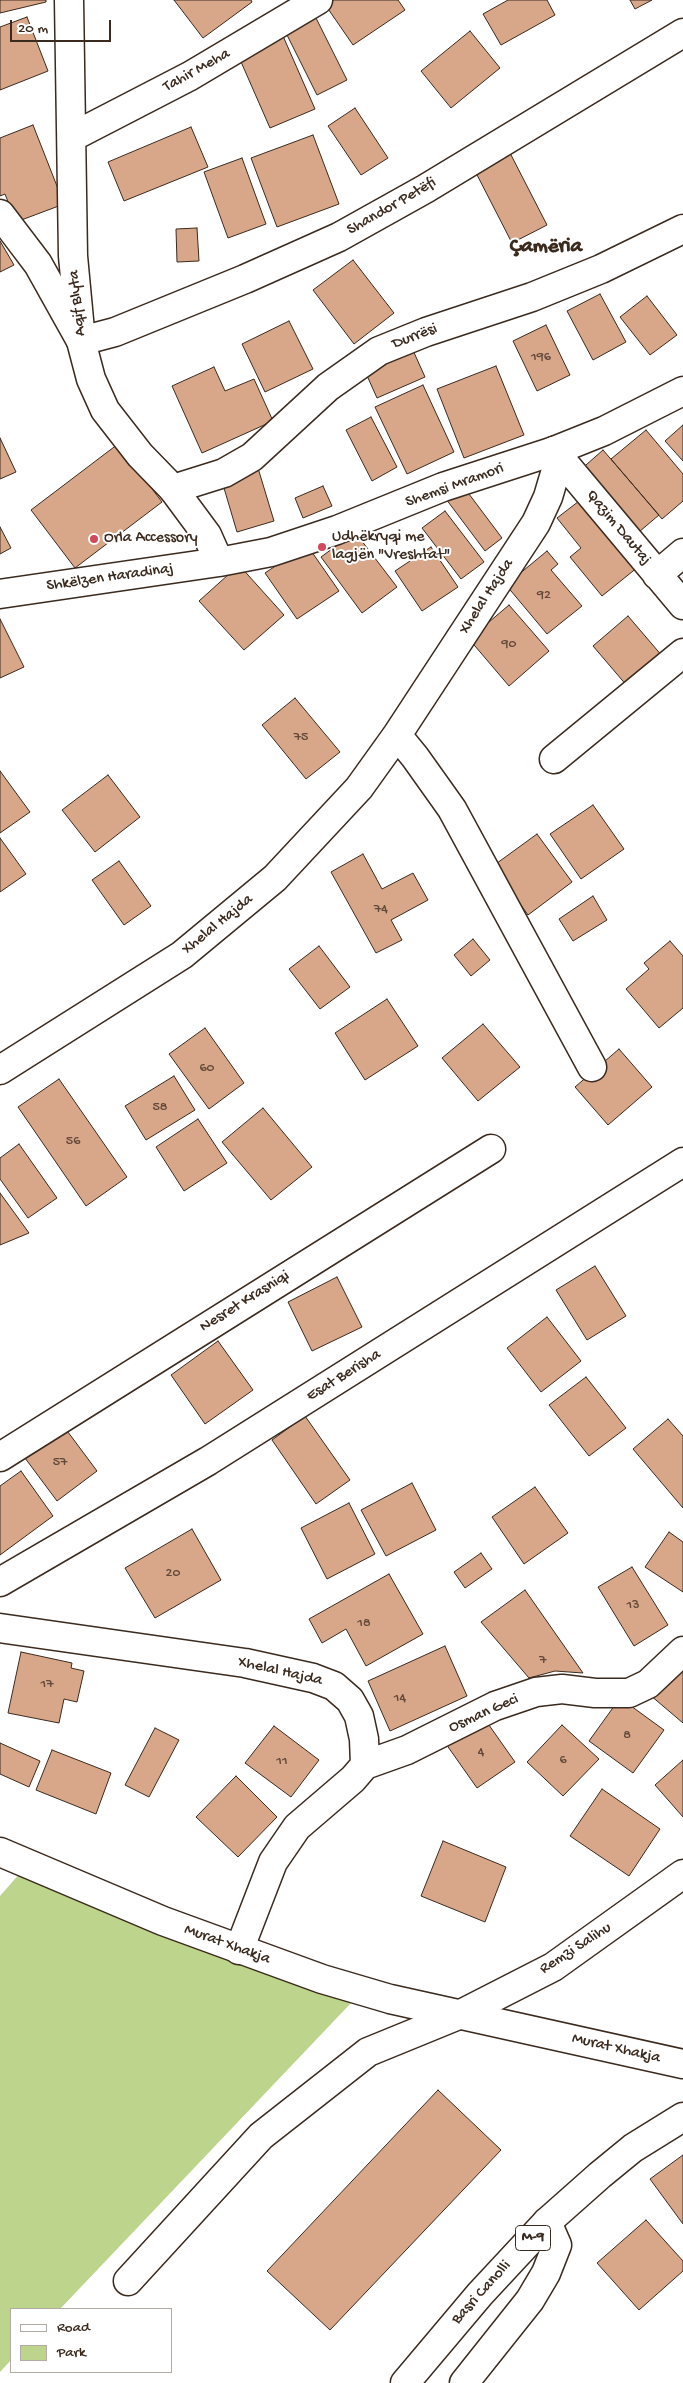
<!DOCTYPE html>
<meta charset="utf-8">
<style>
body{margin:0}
#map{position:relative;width:683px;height:2383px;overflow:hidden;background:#fff;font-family:"Gochi Hand",sans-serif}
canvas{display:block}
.legend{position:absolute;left:10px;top:2308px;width:162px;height:65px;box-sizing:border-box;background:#fff;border:1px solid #b1aaa5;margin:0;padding:6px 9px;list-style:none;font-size:15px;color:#3b2a1e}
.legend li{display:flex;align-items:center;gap:10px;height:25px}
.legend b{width:25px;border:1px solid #b1aaa5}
.scale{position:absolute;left:10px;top:20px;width:101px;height:22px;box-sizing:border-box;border:2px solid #3b2a1e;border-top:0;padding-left:6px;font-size:15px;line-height:18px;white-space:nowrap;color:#3b2a1e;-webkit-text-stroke:4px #fff;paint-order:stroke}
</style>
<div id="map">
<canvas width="683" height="2383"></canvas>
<ul class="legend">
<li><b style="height:6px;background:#fff"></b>Road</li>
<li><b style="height:14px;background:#bcd48b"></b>Park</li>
</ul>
<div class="scale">20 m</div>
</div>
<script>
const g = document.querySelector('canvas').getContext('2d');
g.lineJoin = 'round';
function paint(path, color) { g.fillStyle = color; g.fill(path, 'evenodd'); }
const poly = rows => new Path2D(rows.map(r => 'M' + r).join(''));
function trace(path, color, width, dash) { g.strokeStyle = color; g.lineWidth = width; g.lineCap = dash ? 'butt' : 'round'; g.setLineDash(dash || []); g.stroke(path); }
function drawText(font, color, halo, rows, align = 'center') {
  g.font = font + ' "Gochi Hand",sans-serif'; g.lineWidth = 4; g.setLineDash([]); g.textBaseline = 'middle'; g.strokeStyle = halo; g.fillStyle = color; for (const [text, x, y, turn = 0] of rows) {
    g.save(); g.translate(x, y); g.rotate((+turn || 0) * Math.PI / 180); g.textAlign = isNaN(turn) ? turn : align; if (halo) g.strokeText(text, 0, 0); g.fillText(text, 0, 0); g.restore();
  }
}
paint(poly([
 [21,1872,351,2003,60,2309,11,2309,11,2360,0,2372,0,1896]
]), '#bcd48b');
const building = poly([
 [0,0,46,0,46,2,0,13,0,0],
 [174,0,251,0,252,2,203,38,174,0],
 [329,0,398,0,405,10,353,45,324,3,329,0],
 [508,0,547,0,555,15,501,45,483,14,508,0],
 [630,0,652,0,635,9,630,0],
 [315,16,347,80,317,95,285,31,315,16],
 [27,17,48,71,0,90,0,27,27,17],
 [470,31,500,68,451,108,421,71,470,31],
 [283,36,315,109,270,128,238,55,283,36],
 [355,108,388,158,361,175,328,126,355,108],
 [33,125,64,204,16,222,5,194,0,196,0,138,33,125],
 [191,127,208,167,124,201,108,162,191,127],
 [313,135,339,204,277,227,251,158,313,135],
 [509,151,547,225,512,243,474,169,509,151],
 [242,158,266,224,228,238,204,172,242,158],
 [197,228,199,261,177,262,176,229,197,228],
 [0,241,14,265,0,272,0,241],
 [353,260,394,313,354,344,313,290,353,260],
 [600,294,626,342,593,360,567,311,600,294],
 [647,296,677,335,650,355,620,317,647,296],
 [289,321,313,369,265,392,242,344,289,321],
 [546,325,570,375,537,391,513,341,546,325],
 [412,348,425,377,377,398,364,369,412,348],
 [496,366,524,435,464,458,437,389,496,366],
 [214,367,225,391,254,379,273,421,202,453,172,386,214,367],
 [423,385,454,452,407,474,375,407,423,385],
 [371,417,397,467,372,481,346,430,371,417],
 [683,425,683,461,665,441,683,425],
 [646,430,683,474,683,501,662,519,611,459,646,430],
 [0,438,16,472,0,479,0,438],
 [118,444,162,502,75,568,31,510,118,444],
 [603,450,659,515,633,537,578,472,603,450],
 [258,468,274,521,237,532,221,478,258,468],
 [323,486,332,506,303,518,295,498,323,486],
 [466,490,502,538,485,551,446,499,466,490],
 [583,498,638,567,602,596,570,557,581,548,557,518,583,498],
 [445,511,484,562,461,579,422,528,445,511],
 [0,527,11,548,0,554,0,527],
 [355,532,397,587,362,613,321,557,355,532],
 [307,545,339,591,297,619,265,573,307,545],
 [431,547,458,587,422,611,395,571,431,547],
 [547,551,558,564,551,570,582,606,547,634,506,585,547,551],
 [239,565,284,615,244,650,199,601,239,565],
 [509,605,549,651,509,686,469,639,509,605],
 [628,616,663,657,628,687,593,646,628,616],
 [0,619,24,667,0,678,0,619],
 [295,698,340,752,306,779,262,725,295,698],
 [0,771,30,812,0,833,0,771],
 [108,775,140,817,95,852,62,810,108,775],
 [593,805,624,849,581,879,550,834,593,805],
 [537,834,572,882,528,915,493,866,537,834],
 [0,838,26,874,0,892,0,838],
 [363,854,382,889,413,873,428,900,391,920,402,940,376,953,331,872,363,854],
 [119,861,151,906,124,925,92,880,119,861],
 [593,896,607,920,573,941,559,919,593,896],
 [473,939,490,960,471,976,454,955,473,939],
 [670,941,683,956,683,1008,659,1028,626,989,649,969,644,963,670,941],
 [319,946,350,987,320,1009,289,969,319,946],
 [387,999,418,1046,365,1080,335,1033,387,999],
 [483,1024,520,1067,478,1101,442,1058,483,1024],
 [205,1028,244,1083,209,1109,169,1054,205,1028],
 [619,1049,652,1087,608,1125,575,1087,619,1049],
 [174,1076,195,1110,146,1140,125,1106,174,1076],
 [59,1079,127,1177,86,1206,18,1107,59,1079],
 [263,1108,312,1167,271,1200,222,1142,263,1108],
 [198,1119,227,1163,184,1191,156,1147,198,1119],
 [19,1144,57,1198,28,1218,0,1179,0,1158,19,1144],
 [0,1193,29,1233,0,1245,0,1193],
 [595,1266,626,1316,587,1340,556,1290,595,1266],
 [337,1277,362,1327,312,1351,288,1302,337,1277],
 [547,1317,581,1361,541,1392,507,1348,547,1317],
 [218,1341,253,1390,205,1424,171,1375,218,1341],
 [586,1377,626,1428,589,1456,549,1405,586,1377],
 [305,1416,350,1480,316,1504,272,1440,305,1416],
 [668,1419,683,1436,683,1508,633,1449,668,1419],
 [62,1424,97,1471,57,1501,22,1454,62,1424],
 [21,1471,53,1516,0,1555,0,1486,21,1471],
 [412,1483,436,1530,386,1556,361,1510,412,1483],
 [535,1487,568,1533,524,1564,492,1517,535,1487],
 [349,1503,375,1554,327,1579,301,1528,349,1503],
 [192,1529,221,1580,155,1618,125,1568,192,1529],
 [669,1532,683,1542,683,1592,645,1567,669,1532],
 [481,1553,492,1569,465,1588,454,1572,481,1553],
 [632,1567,668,1625,634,1646,598,1587,632,1567],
 [389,1574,423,1634,366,1666,346,1629,322,1643,309,1619,389,1574],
 [525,1590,583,1673,555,1671,529,1678,481,1622,525,1590],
 [445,1646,467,1696,390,1731,368,1681,445,1646],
 [21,1652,72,1663,71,1668,84,1671,77,1702,64,1699,59,1723,8,1713,21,1652],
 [683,1657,683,1723,650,1695,683,1657],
 [620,1698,664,1730,633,1773,589,1741,620,1698],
 [484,1718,515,1762,477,1788,446,1744,484,1718],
 [562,1725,599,1759,563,1796,527,1762,562,1725],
 [274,1726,319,1760,291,1797,245,1763,274,1726],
 [155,1728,179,1740,149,1797,125,1785,155,1728],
 [0,1743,40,1761,29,1787,0,1774,0,1743],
 [52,1750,111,1773,96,1814,36,1790,52,1750],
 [683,1760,683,1817,655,1785,683,1760],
 [236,1776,277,1817,238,1857,196,1817,236,1776],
 [602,1789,660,1829,629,1876,570,1836,602,1789],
 [443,1841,506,1867,485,1922,421,1896,443,1841],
 [438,2090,501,2150,330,2330,267,2271,438,2090],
 [683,2155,683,2224,650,2179,683,2155],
 [646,2220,683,2261,683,2271,639,2310,597,2263,646,2220]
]);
paint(building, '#d8a78a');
trace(building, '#3b2a1e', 1);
const street = poly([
 [72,137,190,76,318,0],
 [0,214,38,264,81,341,115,332,245,279,339,237,425,189,683,33],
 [554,451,683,605],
 [173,489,224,473,252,457,328,387,379,351,426,332,532,297,601,269,683,229],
 [657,575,683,553],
 [397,735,415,757,452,809,592,1067],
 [554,759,683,653],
 [0,1070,182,955,275,878,359,788,397,735,536,523,548,497,556,470,554,451],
 [0,1457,491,1149],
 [0,1582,208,1461,683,1162],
 [0,1628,245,1663,313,1678,334,1686,350,1700,359,1716,364,1739,365,1765,353,1779,297,1827,273,1862,239,1950],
 [365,1765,407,1750,495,1706,536,1692,562,1689,595,1693,629,1693,648,1684,683,1651],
 [128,2281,261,2136,368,2052,461,2014,553,1967,683,1874],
 [464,2383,530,2300,546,2273,557,2245,547,2222]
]);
const secondary = poly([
 [69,0,73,256,81,341,91,379,105,410,140,455,173,489,207,535,219,562],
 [0,594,219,562,271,552,337,530,443,487,554,451,604,431,683,391],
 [0,1852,163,1921,322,1979,390,1999,683,2064]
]);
const primary = poly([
 [405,2383,480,2294,547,2222,600,2175,633,2148,683,2117]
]);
trace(street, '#3b2a1e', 31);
trace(secondary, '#3b2a1e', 31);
trace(primary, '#3b2a1e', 31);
trace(street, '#fff', 28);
trace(secondary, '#fff', 28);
trace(primary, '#fff', 28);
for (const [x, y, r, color] of [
 [94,539,5,"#d1495b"],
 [322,547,5,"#d1495b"]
]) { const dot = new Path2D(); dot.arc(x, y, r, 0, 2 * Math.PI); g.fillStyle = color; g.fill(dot); trace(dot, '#fff', 2); }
drawText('14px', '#624939', null, [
 ["196",541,358],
 ["92",544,596],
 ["90",509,645],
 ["75",301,738],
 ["74",381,910],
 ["60",207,1069],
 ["58",160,1108],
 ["56",73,1142],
 ["57",60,1463],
 ["20",173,1574],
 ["13",633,1606],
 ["18",364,1624],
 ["7",543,1661],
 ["17",47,1685],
 ["14",400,1699],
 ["8",627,1736],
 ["4",481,1753],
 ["6",563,1761],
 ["11",282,1762]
]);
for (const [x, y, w] of [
 [533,2238,35]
]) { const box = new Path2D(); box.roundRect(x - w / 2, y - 12.5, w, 25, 4); g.fillStyle = '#fff'; g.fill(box); trace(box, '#3b2a1e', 1); }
drawText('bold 15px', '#3b2a1e', null, [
 ["M-9",533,2238]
]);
drawText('16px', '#3b2a1e', '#fff', [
 ["Tahir Meha",197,71,-29],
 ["Shandor Petëfi",392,207,-30],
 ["Aqif Blyta",78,303,-96],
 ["Durrësi",415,337,-21],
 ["Shemsi Mramori",455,486,-20],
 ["Qazim Dautaj",618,528,50],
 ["Shkëlzen Haradinaj",110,578,-8],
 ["Xhelal Hajda",487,597,-57],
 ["Xhelal Hajda",218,925,-39],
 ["Nesret Krasniqi",245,1302,-32],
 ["Esat Berisha",344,1376,-32],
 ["Xhelal Hajda",280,1672,13],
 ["Osman Geci",484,1714,-24],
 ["Murat Xhakja",227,1945,20],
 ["Remzi Salihu",576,1949,-33],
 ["Murat Xhakja",616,2049,13],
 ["Basri Canolli",482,2293,-48]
]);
drawText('16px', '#3b2a1e', '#fff', [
 ["Udhëkryqi me",332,538],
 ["lagjën \"Vreshtat\"",332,556],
 ["Orla Accessory",104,539]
], 'left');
drawText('bold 21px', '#3b2a1e', '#fff', [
 ["Çamëria",546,248]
]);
</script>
